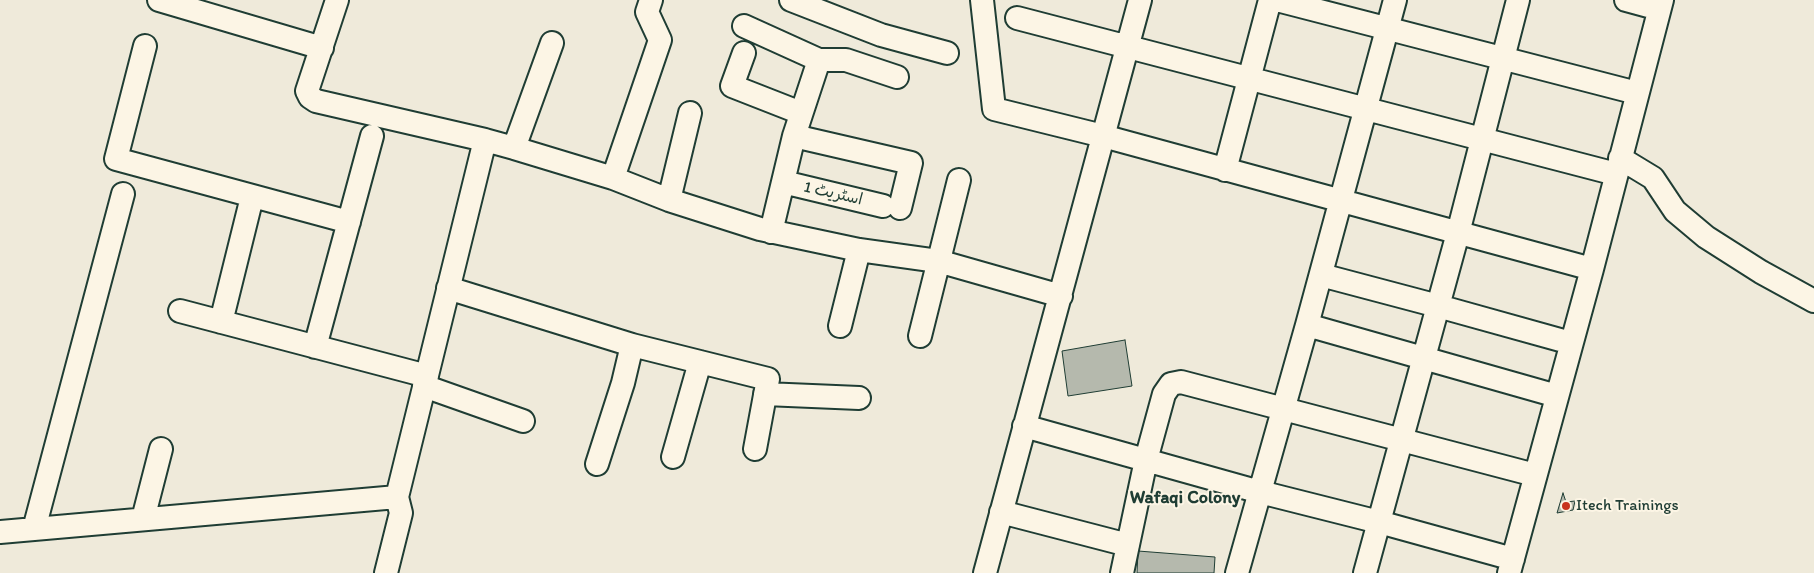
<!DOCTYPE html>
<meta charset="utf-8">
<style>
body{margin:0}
canvas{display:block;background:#efeada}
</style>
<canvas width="1814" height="573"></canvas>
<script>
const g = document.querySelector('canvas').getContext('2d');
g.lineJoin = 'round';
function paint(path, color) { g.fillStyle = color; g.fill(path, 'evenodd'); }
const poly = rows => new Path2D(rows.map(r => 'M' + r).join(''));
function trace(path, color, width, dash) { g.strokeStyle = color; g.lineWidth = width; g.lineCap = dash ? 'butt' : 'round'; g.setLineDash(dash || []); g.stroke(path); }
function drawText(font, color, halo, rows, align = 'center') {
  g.font = font + ' Itim,"Playpen Sans Arabic",sans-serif'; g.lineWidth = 4; g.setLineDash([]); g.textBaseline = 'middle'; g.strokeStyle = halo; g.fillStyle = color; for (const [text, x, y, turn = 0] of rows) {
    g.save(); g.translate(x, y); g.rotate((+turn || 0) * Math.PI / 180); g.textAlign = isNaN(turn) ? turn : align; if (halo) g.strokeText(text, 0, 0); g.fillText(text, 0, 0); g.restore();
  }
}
const building = poly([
 [1125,340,1132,386,1068,396,1062,351,1125,340],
 [1563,493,1566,502,1575,501,1573,510,1557,513,1563,493],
 [1138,551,1215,557,1214,573,1137,573,1138,551]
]);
paint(building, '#b5b9ad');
trace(building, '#1f3d34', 1);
const minor = poly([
 [159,0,322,48],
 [337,0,307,91,310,97,316,101,485,140,514,148,613,178,669,200,760,229,859,250,938,261,1061,296],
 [791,0,881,35,947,53],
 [982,0,994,109,1103,136,1592,269],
 [1277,0,1637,93],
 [1626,0,1659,9],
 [1017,18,1616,174],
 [744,26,819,60],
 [145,46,116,159,349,222],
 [744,53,732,86,801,113],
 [794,136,911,163,900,208],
 [514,148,552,43],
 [1620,158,1653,178,1675,211,1706,237,1761,272,1814,301],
 [1225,170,1270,0],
 [613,178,660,40,647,12,651,0],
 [783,182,883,206],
 [669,200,690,113],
 [771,232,794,136,819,60,846,60,897,77],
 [1321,275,1438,306,1571,343],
 [448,288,632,345,768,379,755,449],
 [180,311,427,376],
 [221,322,252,197],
 [1307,325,1557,396],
 [840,326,859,250],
 [920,336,959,180],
 [315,347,372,136],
 [424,386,523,421],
 [765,394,859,398],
 [1024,426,1260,492,1379,522,1513,559],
 [673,457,700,362],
 [597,464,623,383,632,345],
 [1001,512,1128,545],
 [143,519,161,449],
 [34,529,123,194],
 [0,532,397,497],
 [386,573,401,513,397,497,485,140],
 [985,573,1140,0],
 [1122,573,1146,460,1164,394,1171,384,1181,382,1535,475],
 [1237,573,1307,325,1395,0],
 [1365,573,1458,233,1518,0],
 [1509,573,1592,269,1662,0]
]);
trace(minor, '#1f3d34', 26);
trace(minor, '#fcf5e5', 22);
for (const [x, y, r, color] of [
 [1566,506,5,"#c8321e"]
]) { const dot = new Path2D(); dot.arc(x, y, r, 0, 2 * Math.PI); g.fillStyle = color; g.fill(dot); trace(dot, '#fcf5e5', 2); }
drawText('16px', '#1f3d34', '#fcf5e5', [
 ["اسٹریٹ 1",833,194,13]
]);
drawText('16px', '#1f3d34', '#fcf5e5', [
 ["Itech Trainings",1576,506]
], 'left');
drawText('bold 18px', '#1f3d34', '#fcf5e5', [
 ["Wafaqi Colony",1185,498]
]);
</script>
